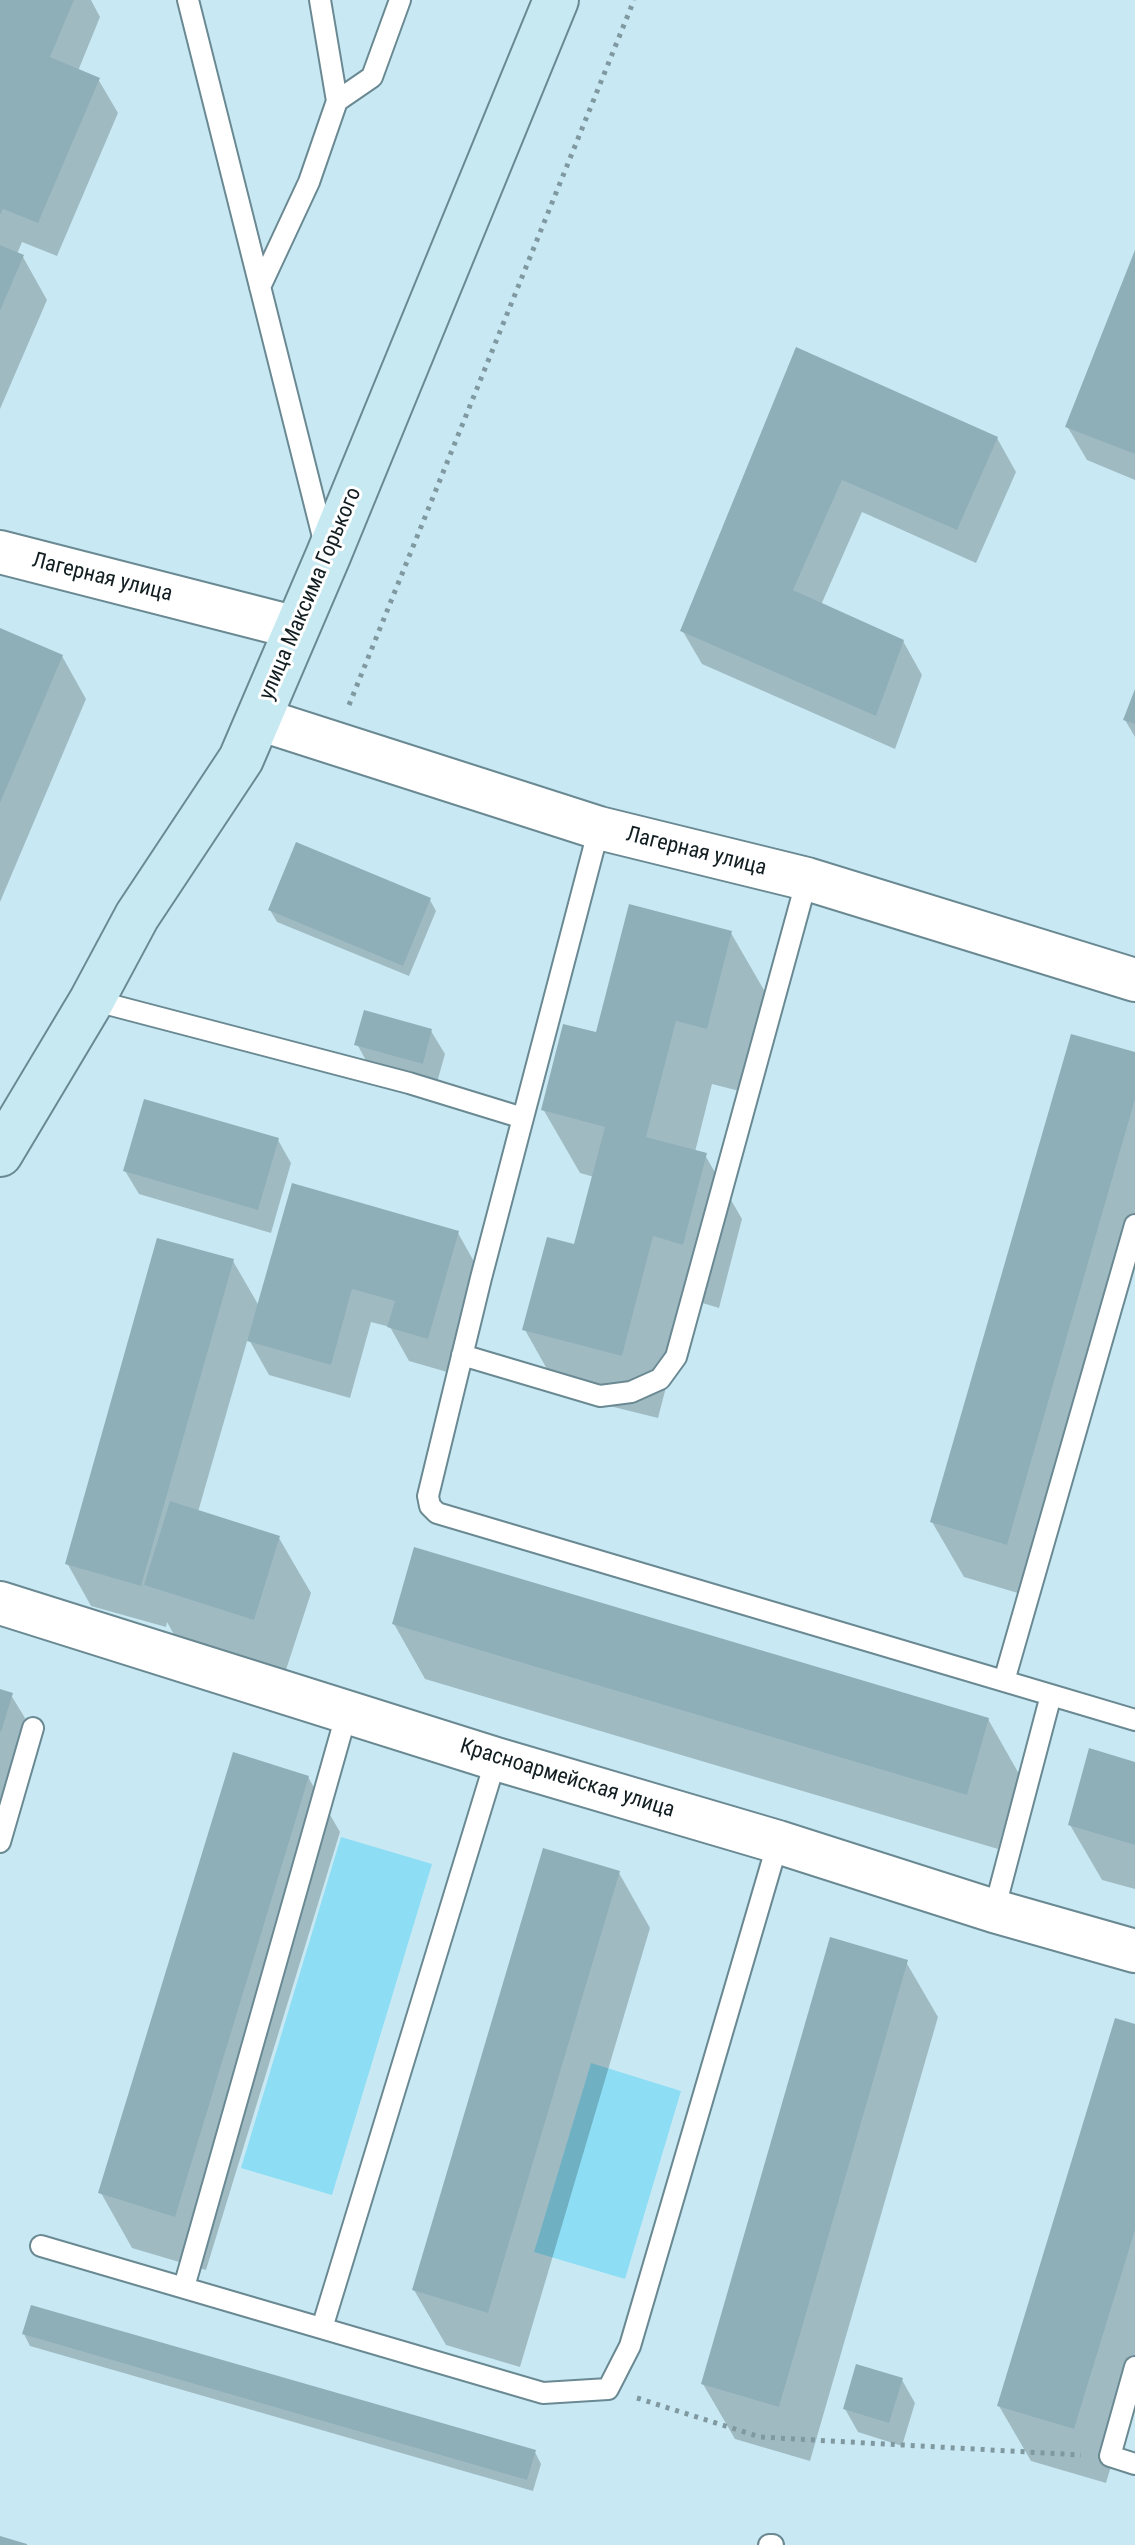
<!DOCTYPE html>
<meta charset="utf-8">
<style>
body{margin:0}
canvas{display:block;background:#c8e9f3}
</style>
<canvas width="1135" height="2545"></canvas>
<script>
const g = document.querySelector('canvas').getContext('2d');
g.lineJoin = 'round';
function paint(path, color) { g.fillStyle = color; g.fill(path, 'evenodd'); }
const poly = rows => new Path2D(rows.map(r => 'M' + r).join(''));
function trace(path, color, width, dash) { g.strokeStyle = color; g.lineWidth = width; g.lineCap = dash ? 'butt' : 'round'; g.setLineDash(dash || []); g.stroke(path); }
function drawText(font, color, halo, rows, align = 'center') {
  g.font = font + ' "Roboto Condensed",sans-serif'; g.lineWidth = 6; g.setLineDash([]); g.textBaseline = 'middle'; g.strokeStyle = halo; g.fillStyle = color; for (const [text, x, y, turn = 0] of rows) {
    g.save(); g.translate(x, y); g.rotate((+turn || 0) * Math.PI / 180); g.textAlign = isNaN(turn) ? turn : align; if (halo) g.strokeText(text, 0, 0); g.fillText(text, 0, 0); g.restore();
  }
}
paint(poly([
 [341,1837,432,1864,332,2195,241,2168],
 [591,2063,681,2091,625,2279,534,2252]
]), '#8dddf4');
paint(poly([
 [0,0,91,0,100,17,78,71,98,79,118,113,57,256,22,242,17,254,23,257,47,300,0,409],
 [1135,255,1135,480,1087,460,1067,426],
 [797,350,997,438,1016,472,976,563,862,512,821,605,903,641,922,675,895,749,702,664,682,630],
 [0,630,62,656,86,699,0,902],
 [1135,694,1135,737,1125,720],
 [430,900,436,911,409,976,277,922,270,910],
 [731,933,768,997,743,1092,712,1084,695,1152,705,1155,742,1219,719,1308,689,1299,658,1418,561,1394,525,1330,576,1247,594,1177,580,1173,543,1109,597,1034],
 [431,1031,445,1054,436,1086,370,1068,357,1044],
 [1135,1054,1135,1262,1038,1599,964,1577,932,1522],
 [278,1140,291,1163,271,1233,139,1194,125,1171],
 [458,1233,477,1267,447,1372,409,1361,390,1327,371,1322,350,1398,269,1375,248,1338,198,1512,279,1538,311,1593,285,1673,177,1640,167,1622,166,1627,91,1606,67,1563,233,1261,259,1306],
 [394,1624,988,1719,1019,1774,998,1849,425,1679],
 [0,1691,11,1695,25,1718,0,1799],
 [1135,1764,1135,1889,1102,1880,1070,1825],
 [308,1777,340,1832,206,2270,132,2248,101,2193],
 [619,1873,650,1928,520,2367,446,2345,414,2290],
 [906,1962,938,2017,810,2461,735,2439,703,2384],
 [1135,2026,1135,2386,1106,2483,1031,2461,999,2406],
 [24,2334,535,2452,541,2464,533,2491,30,2346],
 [902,2380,915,2403,902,2446,858,2432,845,2409]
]), '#0003');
paint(poly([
 [0,0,74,0,50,57,100,78,38,223,3,209,0,215],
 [0,245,24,255,0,311],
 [1135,250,1135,454,1065,427],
 [796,347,998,437,957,530,842,480,793,590,904,640,876,716,680,631],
 [0,628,63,655,0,803],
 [1135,689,1135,724,1123,720],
 [296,842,431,898,403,966,268,910],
 [629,904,732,931,707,1029,676,1021,646,1137,707,1153,683,1245,653,1236,622,1356,522,1330,547,1237,574,1244,605,1127,541,1110,563,1024,596,1032],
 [364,1010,432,1029,423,1064,354,1045],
 [1071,1034,1135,1052,1135,1099,1007,1545,930,1522],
 [144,1099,279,1138,258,1210,123,1171],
 [292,1183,459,1231,428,1339,387,1327,395,1301,352,1289,331,1365,247,1341],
 [157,1238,234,1259,141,1586,65,1564],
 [170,1501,280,1536,254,1620,144,1585],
 [414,1547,989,1718,967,1795,392,1624],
 [0,1689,13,1693,1,1732,0,1732],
 [1089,1748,1135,1762,1135,1845,1068,1825],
 [233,1752,309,1776,175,2217,98,2193],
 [543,1848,620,1871,488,2313,412,2290],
 [830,1937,908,1960,779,2407,701,2384],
 [1115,2018,1135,2024,1135,2230,1074,2429,997,2406],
 [31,2305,536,2450,527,2480,22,2334],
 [856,2364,903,2378,889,2423,843,2409],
 [0,2536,27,2544,27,2545,0,2545]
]), '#8fafb8');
const lane = poly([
 [188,0,325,545],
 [337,101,372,77,400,0],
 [260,287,309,182,337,101,320,0],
 [599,828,481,1278,428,1496,430,1506,437,1513,1051,1695],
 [92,1000,409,1083,523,1118],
 [462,1355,600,1396,631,1392,660,1379,676,1357,807,879],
 [1004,1681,1135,1225],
 [0,1842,33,1728],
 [994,1911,1051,1695,1135,1720],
 [41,2246,543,2393,608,2389,630,2346,778,1842],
 [184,2287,347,1712],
 [322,2328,496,1759],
 [1135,2367,1110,2456,1135,2464],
 [769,2545,773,2545]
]);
const street = poly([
 [0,552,297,628],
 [259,719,599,828,807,879,1135,980],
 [0,1603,496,1759,778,1842,994,1911,1135,1951]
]);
const secondary = poly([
 [0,1154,92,1000,137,916,241,759,328,556,556,0]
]);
trace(lane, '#6a8992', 24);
trace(street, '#6a8992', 46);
trace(secondary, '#6a8992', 48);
trace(poly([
 [349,705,634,0],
 [637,2398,760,2437,1081,2455]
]), '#8099a1', 5, [4, 6]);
trace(lane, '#fff', 20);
trace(street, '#fff', 42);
trace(secondary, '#c7e9f1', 44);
drawText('22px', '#121e22', '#fff', [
 ["Лагерная улица",102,578,14],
 ["улица Максима Горького",311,594,-67],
 ["Лагерная улица",696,852,14],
 ["Красноармейская улица",567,1779,17]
]);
</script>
